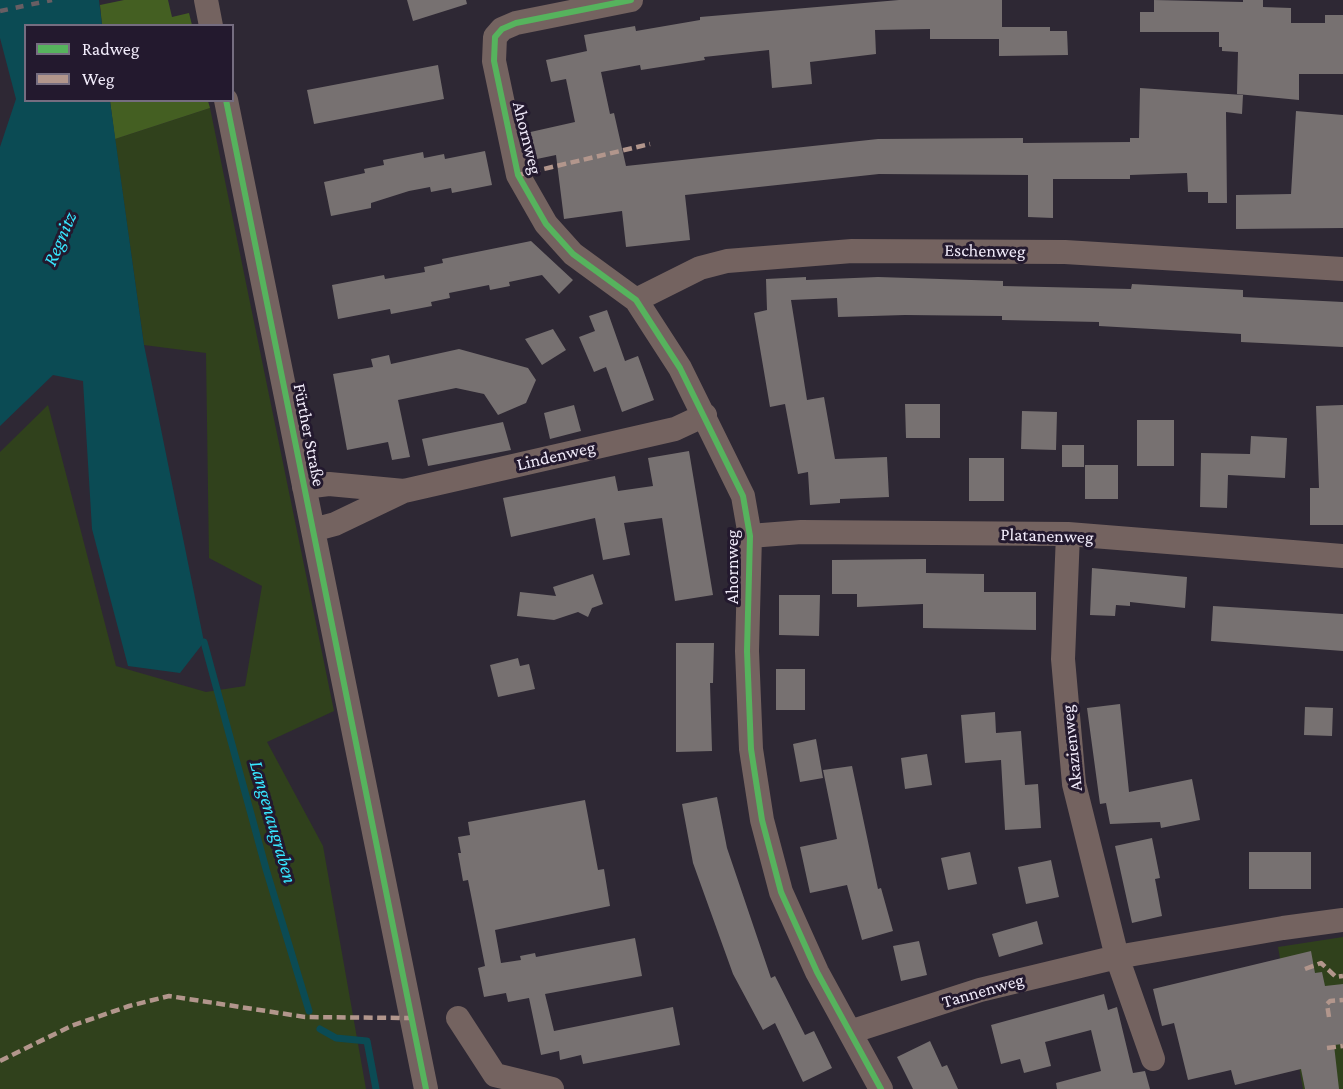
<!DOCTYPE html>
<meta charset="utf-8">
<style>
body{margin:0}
#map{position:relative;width:1343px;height:1089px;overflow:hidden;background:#2e2834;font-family:"Crimson Pro",serif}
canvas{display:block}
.legend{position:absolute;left:24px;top:24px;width:210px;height:78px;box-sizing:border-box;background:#23192e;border:2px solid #756d80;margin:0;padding:8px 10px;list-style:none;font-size:18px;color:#f1ebfa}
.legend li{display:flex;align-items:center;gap:12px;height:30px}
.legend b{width:30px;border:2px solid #756d80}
</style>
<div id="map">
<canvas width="1343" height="1089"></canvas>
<ul class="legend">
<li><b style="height:8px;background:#56b35d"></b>Radweg</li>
<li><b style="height:8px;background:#b2968c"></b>Weg</li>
</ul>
</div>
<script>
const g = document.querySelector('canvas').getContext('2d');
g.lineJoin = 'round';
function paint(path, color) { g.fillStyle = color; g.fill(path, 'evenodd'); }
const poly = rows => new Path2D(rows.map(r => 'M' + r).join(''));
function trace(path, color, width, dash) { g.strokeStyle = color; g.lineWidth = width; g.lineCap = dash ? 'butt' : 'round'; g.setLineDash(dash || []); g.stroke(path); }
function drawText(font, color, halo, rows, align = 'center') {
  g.font = font + ' "Crimson Pro",serif'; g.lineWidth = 6; g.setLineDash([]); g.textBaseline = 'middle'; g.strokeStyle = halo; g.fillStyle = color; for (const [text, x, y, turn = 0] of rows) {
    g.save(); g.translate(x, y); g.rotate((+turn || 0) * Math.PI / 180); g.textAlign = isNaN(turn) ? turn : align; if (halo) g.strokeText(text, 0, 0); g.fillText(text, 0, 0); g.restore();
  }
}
paint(poly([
 [210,108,334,711,267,742,323,846,366,1089,0,1089,0,452,48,405,116,666,206,692,245,686,262,586,209,558,206,353,144,345,115,139],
 [1343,937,1343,1089,1303,1089,1278,947]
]), '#30411c');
paint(poly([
 [124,0,168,0,172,17,189,13,192,25,102,25,100,5],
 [110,101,208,101,210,108,115,139]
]), '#445f22');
paint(poly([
 [0,0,99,0,102,25,26,26,26,100,110,101,144,345,204,642,180,673,128,666,92,529,83,381,53,375,0,426,0,147,16,99,0,38]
]), '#0b4b54');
trace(poly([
 [204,642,266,869,309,1011],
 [320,1029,336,1038,367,1041,376,1089]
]), '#0b4b54', 7);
paint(poly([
 [407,0,466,0,467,4,413,21],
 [899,0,1002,0,1002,27,1050,27,1050,31,1067,31,1068,55,999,56,999,39,930,39,930,29,875,30,876,54,810,62,812,84,772,88,769,50,704,57,705,60,641,70,640,65,601,72,610,114,614,113,626,166,878,139,1023,138,1023,143,1130,142,1130,138,1139,138,1140,88,1243,95,1242,114,1226,112,1227,203,1208,203,1208,192,1188,192,1187,173,1130,175,1130,179,1053,179,1053,218,1028,217,1028,175,879,174,685,195,690,240,626,247,622,211,564,219,556,155,532,160,526,133,575,122,566,79,551,82,546,60,587,51,584,35,635,26,636,31,700,20,700,17],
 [1154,0,1243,2,1243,0,1263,0,1263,7,1291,8,1291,23,1325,23,1325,15,1343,15,1343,74,1299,74,1299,100,1237,94,1238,52,1222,51,1222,47,1219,47,1219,32,1140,32,1140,12,1154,12],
 [438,65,444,99,314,124,307,90],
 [1296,111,1343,115,1343,228,1236,229,1236,195,1291,194],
 [485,151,492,185,452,193,451,188,431,192,430,187,409,191,371,203,371,208,331,216,324,182,365,173,364,169,384,165,383,160,423,152,424,158,444,154,445,159],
 [531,241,573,280,559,294,542,275,509,282,510,286,490,290,489,285,449,293,450,298,431,302,432,306,391,314,390,309,338,319,332,285,384,275,385,279,425,272,424,267,443,263,442,259],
 [806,277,806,280,878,277,1003,281,1003,286,1131,289,1132,284,1243,290,1243,297,1343,302,1343,347,1241,342,1241,334,1099,326,1099,322,1002,320,1002,316,905,315,838,317,837,298,791,300,807,400,824,397,835,459,887,457,889,497,840,499,840,503,810,505,808,472,798,474,785,404,770,407,754,313,767,310,766,279],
 [607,310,625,361,638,356,654,400,622,412,606,367,594,372,579,337,595,331,589,316],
 [553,329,566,350,542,365,525,339],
 [459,349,528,368,536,380,526,403,498,415,484,394,456,388,398,400,410,457,392,460,388,442,347,450,333,374,373,367,371,359,389,355,391,364],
 [905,404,940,404,940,438,906,438],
 [574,405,581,431,550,439,544,413],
 [1343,405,1343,525,1310,525,1310,488,1319,488,1316,406],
 [1022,411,1057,412,1056,450,1021,449],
 [1137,420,1174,420,1174,466,1137,466],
 [503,422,511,450,428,466,422,439],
 [1251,436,1287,438,1285,478,1228,475,1227,508,1200,507,1201,453,1250,454],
 [1062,445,1084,445,1084,467,1062,467],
 [689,451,713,595,675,601,662,518,624,523,630,555,603,560,595,518,511,537,503,498,615,476,618,491,653,486,648,458],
 [969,458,1004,458,1004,501,969,501],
 [1085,465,1118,465,1118,499,1085,499],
 [926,559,926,573,984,574,984,592,1036,592,1036,630,923,628,923,604,857,607,857,594,832,594,832,560],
 [1092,568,1187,577,1185,608,1130,602,1130,606,1116,605,1115,616,1090,615],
 [593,574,603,604,592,608,588,617,578,612,554,620,517,616,520,592,556,596,553,587],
 [779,595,820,595,819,636,779,635],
 [1213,606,1343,614,1343,651,1211,641],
 [676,643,714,643,713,683,710,683,712,751,676,752],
 [518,658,520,666,529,664,535,689,498,697,490,665],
 [776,669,805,669,805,710,776,710],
 [1120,704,1129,792,1192,779,1200,820,1161,828,1160,822,1110,824,1106,803,1100,804,1087,708],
 [1305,707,1333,708,1332,736,1304,735],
 [995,712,996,733,1021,731,1025,785,1038,784,1041,828,1005,830,1001,760,965,763,961,715],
 [816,739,823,778,800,782,793,744],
 [927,754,932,785,905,789,901,758],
 [852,766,878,889,881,888,893,931,862,940,847,885,810,893,800,847,837,839,823,770],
 [717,797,727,848,771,978,775,976,805,1035,814,1031,832,1068,803,1082,775,1023,763,1030,733,974,693,863,682,804],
 [585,800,598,870,604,869,610,906,495,930,501,963,521,960,520,956,535,953,536,957,635,938,642,976,545,994,554,1031,673,1007,680,1045,583,1064,581,1055,560,1060,559,1051,541,1055,529,998,508,1002,506,993,484,997,478,968,485,966,468,880,463,881,458,853,461,853,458,837,470,835,468,822],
 [1152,838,1160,878,1155,879,1162,916,1132,923,1115,846],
 [970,852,977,884,948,890,941,858],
 [1249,852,1311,852,1311,889,1249,889],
 [1051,860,1059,897,1026,904,1018,867],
 [1037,921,1043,944,999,957,992,934],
 [919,941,927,975,901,981,893,946],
 [1311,951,1315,973,1322,972,1325,986,1343,984,1343,1044,1334,1045,1339,1089,1305,1089,1301,1069,1235,1085,1231,1070,1188,1080,1174,1023,1162,1026,1153,989],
 [1104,994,1108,1010,1117,1007,1133,1073,1145,1071,1150,1089,1057,1089,1056,1083,1101,1071,1091,1030,1045,1042,1051,1066,1024,1073,1020,1059,1001,1064,991,1025],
 [930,1041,942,1067,947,1065,958,1089,913,1089,897,1057]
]), '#777171');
trace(poly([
 [206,0,211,26],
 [631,0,516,23,502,29,495,37,494,61,518,175,546,224,573,254,636,300,680,368,743,496,750,536,747,651,751,749,762,820,781,892,817,972,881,1089],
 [226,100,426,1089],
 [636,300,700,268,727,261,852,251,1065,252,1343,269],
 [304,487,329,484,404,491],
 [313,530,335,524,404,491,675,429,705,415],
 [1068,534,1063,659,1074,784,1117,957,1153,1059],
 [750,536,801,532,1068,534,1343,556],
 [458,1018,495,1075,552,1089],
 [850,1032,980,990,1117,957,1283,928,1343,920]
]), '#746360', 24);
trace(poly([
 [0,11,52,0]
]), '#685e63', 4.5, [8, 8]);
trace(poly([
 [518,175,650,144],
 [1305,969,1321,963,1336,977,1343,976],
 [1329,1017,1327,1004,1330,1001,1343,1000],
 [1327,1048,1343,1046],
 [0,1061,71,1026,129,1006,169,996,305,1017,411,1018]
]), '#b2968c', 4.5, [9, 4.5]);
trace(poly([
 [631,0,516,23,502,29,495,37,494,61,518,175,546,224,573,254,636,300,680,368,743,496,750,536,747,651,751,749,762,820,781,892,817,972,881,1089],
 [226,100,426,1089]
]), '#56b35d', 6);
drawText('18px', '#f1ebfa', '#23192e', [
 ["Ahornweg",527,138,76],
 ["Eschenweg",985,251,1],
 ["Fürther Straße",309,435,79],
 ["Lindenweg",556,456,-13],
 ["Platanenweg",1047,536,2],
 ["Ahornweg",732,567,-90],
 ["Akazienweg",1072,748,-96],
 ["Tannenweg",983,991,-16]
]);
drawText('italic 20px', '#37e7ff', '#23192e', [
 ["Regnitz",60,239,-67],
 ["Langenaugraben",273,822,74]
]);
</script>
